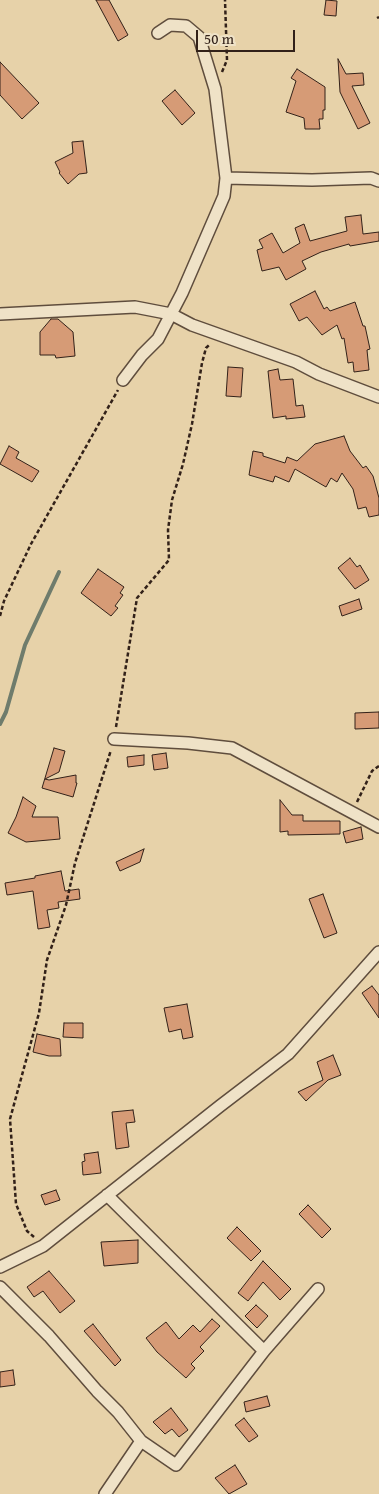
<!DOCTYPE html>
<style>
body{margin:0}
#map{position:relative;width:379px;height:1494px;overflow:hidden;background:#e7d2a9;font-family:"Gentium Book Plus",serif}
canvas{display:block}
.scale{position:absolute;left:196px;top:30px;width:99px;height:22px;box-sizing:border-box;border:2px solid #322119;border-top:0;padding-left:6px;font-size:15px;line-height:18px;white-space:nowrap;color:#322119;-webkit-text-stroke:4px #efe2c7;paint-order:stroke}
</style>
<div id="map">
<canvas width="379" height="1494"></canvas>
<div class="scale">50 m</div>
</div>
<script>
const g = document.querySelector('canvas').getContext('2d');
g.lineJoin = 'round';
const poly = rows => new Path2D(rows.map(r => 'M' + r).join(''));
function trace(path, color, width, dash) { g.strokeStyle = color; g.lineWidth = width; g.lineCap = dash ? 'butt' : 'round'; g.setLineDash(dash || []); g.stroke(path); }
function paint(path, color) { g.fillStyle = color; g.fill(path, 'evenodd'); }
trace(poly([
 [0,724,6,712,25,645,59,572]
]), '#6f7c6c', 4);
const building = poly([
 [96,0,109,0,128,35,118,41,96,0],
 [326,0,337,1,336,16,324,15,326,0],
 [338,59,346,74,363,73,364,85,352,86,370,123,358,129,340,92,338,59],
 [0,62,39,103,22,119,0,95,0,62],
 [297,69,325,87,325,110,323,110,323,119,319,119,320,129,305,129,304,118,286,112,296,81,291,78,297,69],
 [175,90,195,113,182,125,162,101,175,90],
 [83,141,87,173,79,174,68,184,59,173,60,172,55,162,73,153,72,142,83,141],
 [361,215,363,234,379,232,379,241,350,246,349,244,321,252,302,261,306,269,286,280,279,267,262,271,257,250,263,248,259,240,272,233,283,253,300,243,295,228,304,224,310,241,347,231,345,217,361,215],
 [315,291,324,309,327,307,330,311,355,302,363,326,365,326,370,349,367,350,369,370,354,372,353,362,348,363,344,338,342,339,337,325,322,335,307,317,299,321,290,304,315,291],
 [51,319,58,319,73,332,75,356,56,358,55,355,40,355,40,332,51,319],
 [228,367,243,368,241,397,226,396,228,367],
 [278,369,280,380,293,379,296,406,303,405,305,417,286,419,286,416,273,418,268,371,278,369],
 [344,436,350,451,363,468,366,466,373,476,379,498,379,515,369,517,366,507,358,509,353,489,342,473,337,482,331,478,326,487,295,469,289,482,275,476,273,482,249,475,253,451,263,453,263,456,285,463,287,457,297,461,315,444,344,436],
 [9,446,19,452,16,458,39,471,32,482,0,464,9,446],
 [350,558,357,567,360,565,369,580,355,589,338,568,350,558],
 [98,569,124,587,120,593,123,595,115,606,118,608,111,616,81,593,98,569],
 [359,599,362,609,342,616,339,606,359,599],
 [379,712,379,728,355,729,355,713,379,712],
 [54,748,65,751,59,772,45,779,49,780,76,775,76,783,77,783,73,797,42,788,54,748],
 [166,753,168,768,154,770,152,755,166,753],
 [144,755,144,765,128,767,127,757,144,755],
 [23,797,36,806,32,817,58,817,60,839,26,842,8,833,16,817,23,797],
 [280,800,292,815,303,815,303,821,340,821,340,834,288,835,288,831,280,832,280,800],
 [361,827,363,839,346,843,343,832,361,827],
 [144,849,140,862,120,871,116,862,144,849],
 [61,871,65,891,79,889,80,899,58,902,59,908,47,910,50,927,38,929,33,891,7,895,5,883,35,878,35,876,61,871],
 [323,894,337,933,324,938,309,899,323,894],
 [372,986,379,995,379,1018,362,993,372,986],
 [187,1004,193,1037,183,1039,181,1029,169,1032,164,1008,187,1004],
 [64,1023,83,1023,83,1038,63,1037,64,1023],
 [37,1034,60,1039,61,1056,49,1056,33,1052,37,1034],
 [333,1055,341,1075,328,1080,306,1101,298,1092,323,1080,317,1062,333,1055],
 [133,1110,135,1122,126,1123,129,1147,116,1149,112,1112,133,1110],
 [98,1152,101,1173,83,1175,82,1162,85,1161,84,1154,98,1152],
 [56,1190,60,1200,45,1205,41,1195,56,1190],
 [308,1205,331,1229,322,1238,299,1214,308,1205],
 [237,1227,261,1251,251,1261,227,1238,237,1227],
 [138,1240,138,1263,104,1266,101,1242,138,1240],
 [263,1261,291,1289,280,1300,263,1282,248,1301,238,1293,263,1261],
 [49,1271,75,1301,60,1313,43,1291,34,1297,27,1287,49,1271],
 [256,1305,268,1316,257,1328,245,1316,256,1305],
 [212,1319,220,1326,200,1347,204,1351,191,1364,195,1368,186,1378,157,1352,146,1338,166,1322,179,1339,193,1325,200,1332,212,1319],
 [93,1324,121,1360,115,1366,84,1331,93,1324],
 [13,1370,15,1385,0,1387,0,1372,13,1370],
 [267,1396,270,1406,246,1412,244,1402,267,1396],
 [171,1408,188,1430,179,1437,172,1429,165,1434,153,1422,171,1408],
 [244,1418,258,1436,249,1442,235,1425,244,1418],
 [235,1465,247,1484,229,1494,215,1478,235,1465]
]);
paint(building, '#d69b76');
trace(building, '#322119', 1);
const minor = poly([
 [158,33,170,25,186,26,199,37,215,89,226,178],
 [0,314,135,307,171,314,192,325,296,362,319,374,379,397],
 [123,380,142,355,158,339,182,293,224,196,226,178,312,180,371,178,379,181],
 [114,739,188,743,232,748,379,827],
 [107,1195,264,1351],
 [0,1267,43,1246,220,1106,288,1054,379,952],
 [0,1287,49,1336,97,1391,118,1412,141,1441,176,1465,264,1351,318,1289],
 [105,1494,141,1441]
]);
trace(minor, '#5f4d3d', 14);
trace(poly([
 [377,18,379,17],
 [222,72,227,60,225,0],
 [0,616,4,601,31,544,118,390],
 [116,727,137,598,169,560,168,530,172,500,183,464,192,424,202,363,206,348,209,345],
 [357,802,372,771,379,766],
 [34,1237,27,1231,16,1204,10,1119,39,1013,47,960,66,905,75,863,111,750]
]), '#322119', 2.5, [4, 2.5]);
trace(minor, '#efe2c7', 11);
</script>
